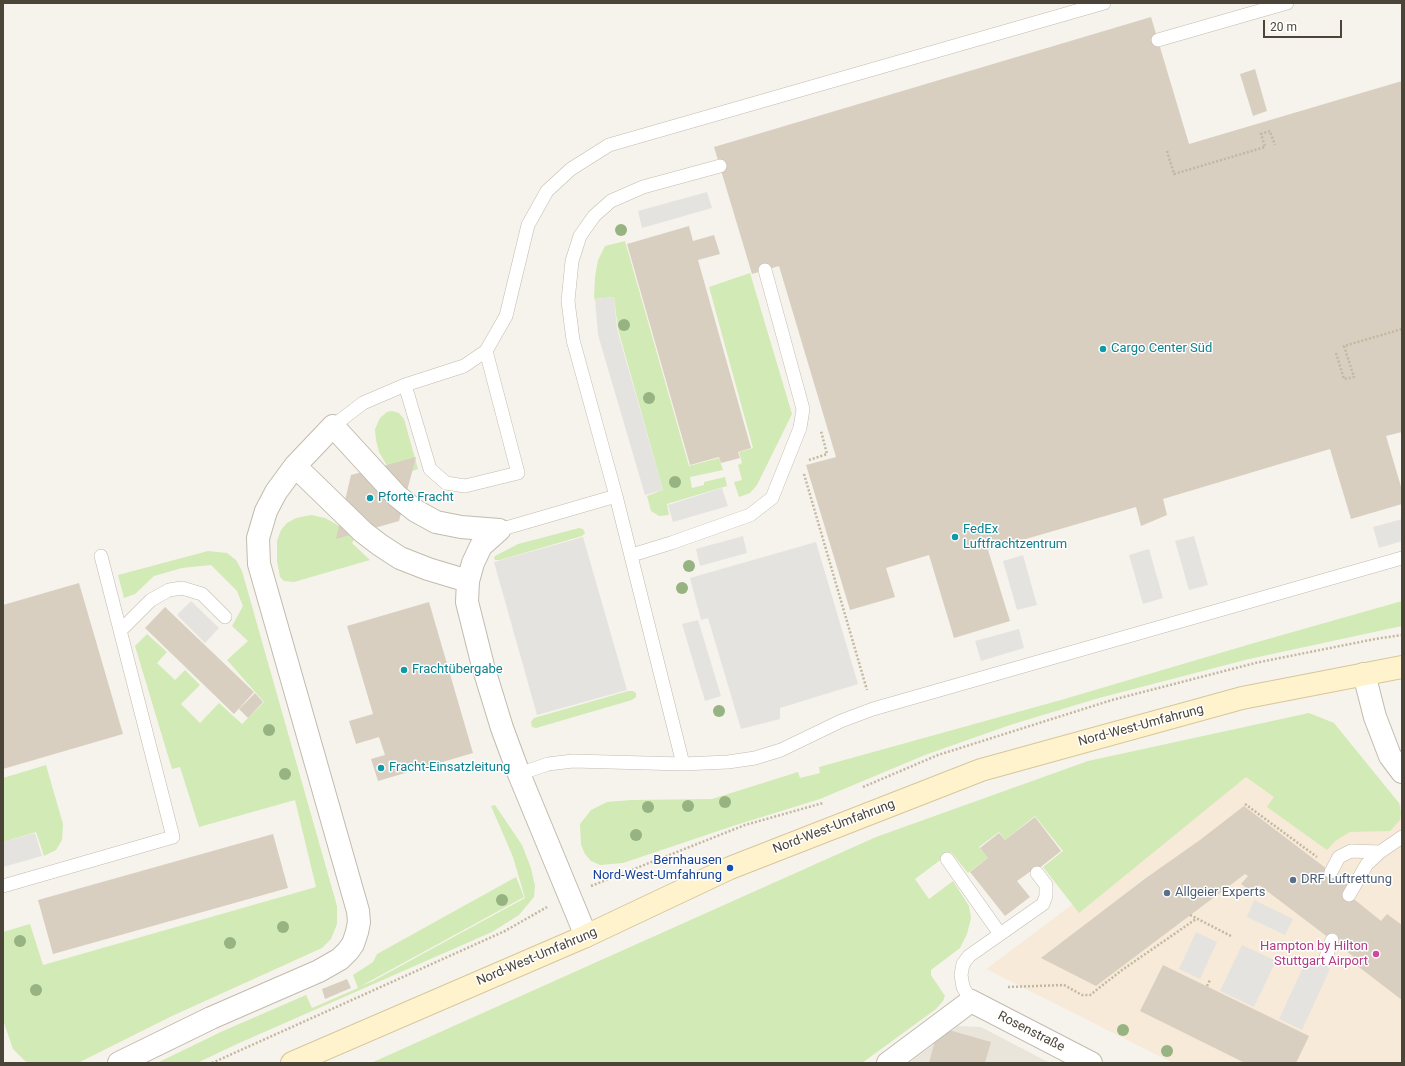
<!DOCTYPE html>
<meta charset="utf-8">
<style>
body{margin:0}
#map{position:relative;width:1405px;height:1066px;overflow:hidden;background:#f6f3ec;font-family:Roboto,sans-serif}
canvas{display:block}
.frame{position:absolute;inset:0;border:4px solid #4b4439;pointer-events:none}
.scale{position:absolute;left:1263px;top:20px;width:79px;height:18px;box-sizing:border-box;border:2px solid #4b4439;border-top:0;padding-left:5px;font-size:12px;line-height:14px;white-space:nowrap;color:#4b4439;-webkit-text-stroke:3px #fff;paint-order:stroke}
</style>
<div id="map">
<canvas width="1405" height="1066"></canvas>
<div class="frame"></div>
<div class="scale">20 m</div>
</div>
<script>
const g = document.querySelector('canvas').getContext('2d');
g.lineJoin = 'round';
function paint(path, color) { g.fillStyle = color; g.fill(path, 'evenodd'); }
const poly = rows => new Path2D(rows.map(r => 'M' + r).join(''));
function trace(path, color, width, dash) { g.strokeStyle = color; g.lineWidth = width; g.lineCap = dash ? 'butt' : 'round'; g.setLineDash(dash || []); g.stroke(path); }
function drawText(font, color, halo, rows, align = 'center') {
  g.font = font + ' Roboto,sans-serif'; g.lineWidth = 3; g.setLineDash([]); g.textBaseline = 'middle'; g.strokeStyle = halo; g.fillStyle = color; for (const [text, x, y, turn = 0] of rows) {
    g.save(); g.translate(x, y); g.rotate((+turn || 0) * Math.PI / 180); g.textAlign = isNaN(turn) ? turn : align; if (halo) g.strokeText(text, 0, 0); g.fillText(text, 0, 0); g.restore();
  }
}
paint(poly([
 [958,1026,981,1027,1050,1063,909,1063]
]), '#eae5da');
paint(poly([
 [1248,773,1394,808,1399,803,1402,807,1402,1063,1173,1063,986,969]
]), '#f7ead8');
paint(poly([
 [625,241,689,466,719,458,723,470,690,477,692,488,704,485,704,482,725,477,727,486,667,504,669,515,659,516,651,511,647,496,663,490,618,329,614,297,594,299,595,277,598,260,605,246],
 [750,273,792,414,757,485,750,493,739,497,734,482,742,480,738,465,742,463,739,452,753,448,709,287],
 [392,411,399,413,404,419,418,469,399,476,386,464,379,452,376,440,375,429,380,418,387,412],
 [311,515,325,518,345,529,356,537,352,543,370,560,294,582,284,581,280,577,277,561,277,541,281,530,287,523,296,518],
 [579,528,583,529,585,533,582,536,500,560,495,560,494,558,495,556,518,544],
 [208,551,227,553,236,560,242,571,337,906,337,924,331,939,322,948,172,1016,78,1063,28,1063,24,1060,13,1049,3,1020,3,932,30,924,43,965,316,887,295,800,199,827,180,767,172,769,135,646,147,634,167,652,157,663,175,680,185,670,200,685,181,704,200,723,219,703,242,724,264,702,227,660,248,641,232,626,243,606,237,591,211,565,182,568,154,576,135,594,124,598,118,575],
 [1402,601,1402,626,1249,659,1099,698,1010,725,925,755,820,799,736,825,623,863,600,865,591,861,585,854,581,845,580,824,591,810,607,802,631,800,712,799,798,772,800,778,820,773,819,767,1061,700,1254,643],
 [628,691,633,691,636,693,636,697,632,700,536,728,532,727,531,722,534,718],
 [1309,713,1334,723,1399,803,1401,813,1400,820,1390,831,1350,832,1335,841,1327,850,1267,807,1274,797,1246,777,1079,913,1043,867,1063,851,1035,816,1005,840,999,832,979,847,988,858,968,873,951,852,915,879,929,899,953,881,969,906,971,918,967,934,960,948,931,970,931,975,945,996,943,1001,936,1009,862,1063,371,1063,876,837,1088,761],
 [46,765,63,824,62,840,56,850,44,856,36,832,3,842,3,778],
 [495,805,522,845,531,868,535,886,534,897,519,915,492,932,237,1044,197,1063,157,1063,223,1031,306,995,312,1008,358,988,353,975,373,962,377,954,516,877,524,897,361,986,373,981,525,898,513,857,491,806]
]), '#d2eab5');
paint(poly([
 [707,192,712,208,642,228,638,211],
 [614,297,617,329,663,490,645,495,598,335,595,299],
 [722,488,728,506,673,522,668,505],
 [1402,519,1402,541,1379,548,1373,527],
 [743,536,747,553,700,566,696,549],
 [1194,536,1208,585,1189,590,1175,541],
 [583,537,627,690,537,715,494,562],
 [816,542,858,684,780,708,780,719,741,729,708,618,701,620,690,578],
 [1149,549,1163,598,1143,604,1129,555],
 [1023,555,1037,605,1017,610,1003,561],
 [191,601,219,628,205,643,177,615],
 [698,620,721,696,705,701,682,624],
 [1019,629,1024,648,981,661,975,641],
 [35,833,42,856,3,867,3,842],
 [1254,900,1293,919,1285,935,1247,917],
 [1196,932,1217,942,1200,979,1179,969],
 [1242,945,1276,961,1254,1007,1220,991],
 [1307,959,1330,969,1302,1030,1279,1019]
]), '#e5e3e0');
paint(poly([
 [1151,17,1189,144,1402,81,1402,432,1386,436,1402,490,1402,504,1351,519,1330,449,1163,499,1167,515,1141,526,1136,507,988,550,1010,621,954,638,929,555,886,568,895,597,850,610,806,465,836,457,779,266,752,274,714,147],
 [1255,69,1267,111,1253,116,1240,74],
 [689,226,693,241,714,235,720,254,698,260,751,448,738,452,740,458,721,463,719,457,690,465,627,244],
 [416,457,399,521,336,539,351,475],
 [79,583,123,734,3,769,3,605],
 [429,602,473,753,378,781,371,759,385,755,379,737,356,744,349,721,373,714,347,626],
 [165,607,254,692,234,714,145,628],
 [255,693,263,702,248,718,239,709],
 [1244,806,1348,885,1344,891,1381,921,1387,914,1402,925,1402,1000,1351,961,1354,957,1345,950,1259,885,1253,893,1241,884,1248,876,1245,874,1096,986,1041,958,1146,878,1200,840],
 [1035,817,1061,851,1033,873,1031,871,1017,881,1030,897,1005,916,970,872,988,858,980,848,999,833,1005,840],
 [273,834,288,888,53,954,38,900],
 [1163,965,1309,1036,1296,1063,1245,1063,1140,1011],
 [347,979,351,988,325,999,322,989],
 [949,1030,991,1042,985,1063,929,1063,935,1040]
]), '#d8cfc1');
const service = poly([
 [1158,40,1287,3],
 [405,385,430,469,446,483,465,486,518,473,486,351],
 [333,426,363,403,405,385,464,366,486,351,506,316,528,225,547,191,571,169,609,145,1104,3],
 [499,530,616,496],
 [632,555,671,543,750,515,772,498,800,428,803,409,765,270],
 [120,631,151,600,169,590,182,588,202,594,225,617],
 [683,764,728,762,755,758,781,750,841,721,873,709,1402,558],
 [519,774,548,764,573,761,683,764,616,496,573,340,568,301,572,261,580,236,594,216,611,201,643,187,720,166],
 [947,859,1000,934],
 [1331,872,1339,857,1351,851,1380,852],
 [3,886,173,837,101,556],
 [1349,895,1367,864,1380,852,1402,837],
 [1325,960,1332,940],
 [971,1001,963,987,961,975,963,964,969,956,1043,904,1046,896,1046,885,1037,873]
]);
const minor = poly([
 [295,466,363,532,380,545,400,558,428,569,468,581],
 [499,530,481,546,473,563,468,581,467,602,483,666,502,728,519,774,586,936],
 [1364,674,1375,717,1390,756,1402,772],
 [119,1063,211,1018,319,971,340,959,348,951,353,944,357,932,359,922,358,911,259,564,258,538,266,511,276,492,295,466,333,426,397,496,416,511,436,522,461,527,499,530],
 [888,1063,971,1001,1091,1063]
]);
const secondary = poly([
 [292,1063,586,936,730,868,981,770,1242,698,1402,667]
]);
trace(service, '#c2bbae', 14);
trace(minor, '#c2bbae', 24);
trace(secondary, '#d6c79b', 24);
trace(poly([
 [1167,151,1174,174,1265,147,1261,134,1270,131,1275,145],
 [1336,353,1344,379,1354,377,1344,346,1402,329],
 [809,460,827,454,821,431],
 [804,474,867,690],
 [863,787,938,755,1112,700,1255,663,1375,639,1402,635],
 [1245,804,1317,857],
 [591,886,745,825,823,803],
 [1190,915,1231,936],
 [1207,986,1210,980],
 [1008,987,1064,985,1082,995,1090,995,1122,970,1196,919],
 [212,1063,505,931,547,907]
]), '#c4b79f', 2.5, [2, 2]);
trace(service, '#fff', 13);
trace(minor, '#fff', 22);
trace(secondary, '#fff3cd', 22);
g.fillStyle = '#97b381';
for (const [x, y] of [
 [621,230],
 [624,325],
 [649,398],
 [675,482],
 [689,566],
 [682,588],
 [719,711],
 [269,730],
 [285,774],
 [725,802],
 [688,806],
 [648,807],
 [636,835],
 [502,900],
 [283,927],
 [20,941],
 [230,943],
 [36,990],
 [1123,1030],
 [1167,1051]
]) { g.beginPath(); g.arc(x, y, 6, 0, 2 * Math.PI); g.fill(); }
for (const [x, y, r, color] of [
 [1103,349,4,"#0f9aa8"],
 [370,498,4,"#0f9aa8"],
 [955,537,4,"#0f9aa8"],
 [404,670,4,"#0f9aa8"],
 [381,768,4,"#0f9aa8"],
 [730,868,4,"#1a4fb4"],
 [1293,880,4,"#5c6f8a"],
 [1167,893,4,"#5c6f8a"],
 [1376,954,4,"#d1479c"]
]) { const dot = new Path2D(); dot.arc(x, y, r, 0, 2 * Math.PI); g.fillStyle = color; g.fill(dot); trace(dot, '#fff', 1.5); }
drawText('13px', '#0d838f', '#fff', [
 ["Cargo Center Süd",1111,349],
 ["Pforte Fracht",378,498],
 ["FedEx",963,530],
 ["Luftfrachtzentrum",963,545],
 ["Frachtübergabe",412,670],
 ["Fracht-Einsatzleitung",389,768]
], 'left');
drawText('13px', '#4b4439', '#fff', [
 ["Nord-West-Umfahrung",1141,726,-15],
 ["Nord-West-Umfahrung",834,827,-21],
 ["Nord-West-Umfahrung",537,957,-23],
 ["Rosenstraße",1031,1032,27]
]);
drawText('13px', '#164399', '#fff', [
 ["Bernhausen",722,861],
 ["Nord-West-Umfahrung",722,876]
], 'right');
drawText('13px', '#4e5e75', '#fff', [
 ["DRF Luftrettung",1301,880],
 ["Allgeier Experts",1175,893]
], 'left');
drawText('13px', '#b23c85', '#fff', [
 ["Hampton by Hilton",1368,947],
 ["Stuttgart Airport",1368,962]
], 'right');
</script>
